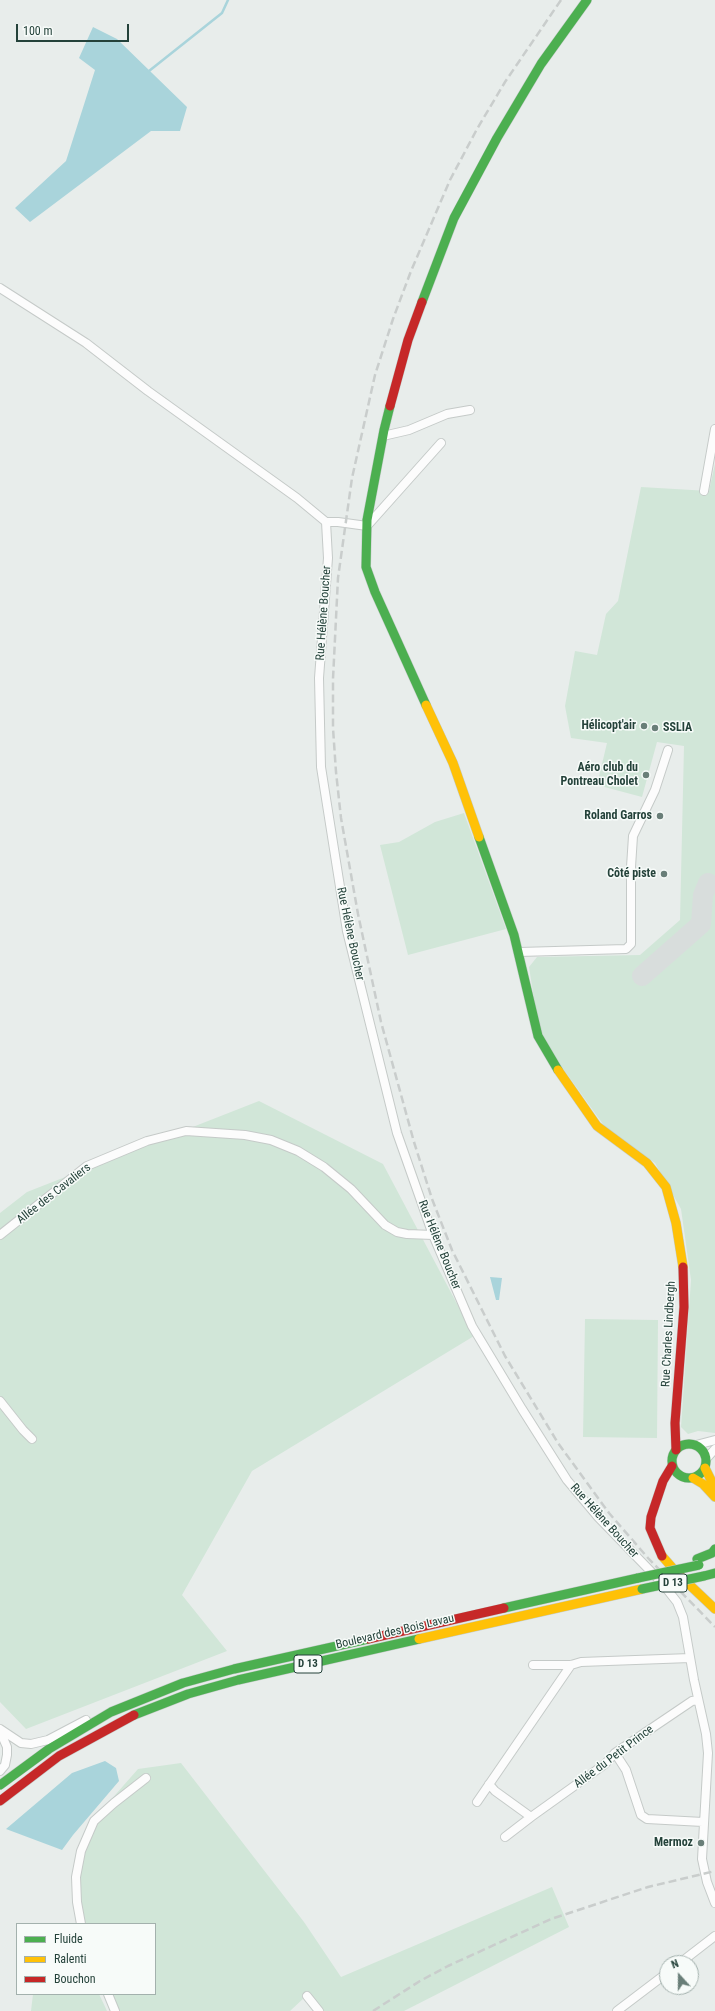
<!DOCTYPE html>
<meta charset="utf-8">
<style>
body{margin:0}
#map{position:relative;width:715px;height:2011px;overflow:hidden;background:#e8edeb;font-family:"Roboto Condensed",sans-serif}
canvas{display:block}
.legend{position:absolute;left:16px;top:1923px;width:140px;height:72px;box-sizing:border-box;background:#f7fbf9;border:1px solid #a3b1ad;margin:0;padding:5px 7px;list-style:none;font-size:12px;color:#24423a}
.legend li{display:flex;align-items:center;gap:8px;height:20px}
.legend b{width:20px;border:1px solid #a3b1ad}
.north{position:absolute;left:659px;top:1955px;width:40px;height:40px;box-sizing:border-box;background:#f7fbf9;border:1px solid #a3b1ad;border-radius:50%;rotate:339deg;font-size:11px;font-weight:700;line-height:16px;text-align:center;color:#24423a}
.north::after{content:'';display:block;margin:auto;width:14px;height:18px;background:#697e78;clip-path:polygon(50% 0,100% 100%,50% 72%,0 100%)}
.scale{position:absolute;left:16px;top:24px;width:113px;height:18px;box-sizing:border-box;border:2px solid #24423a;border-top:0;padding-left:5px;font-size:12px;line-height:14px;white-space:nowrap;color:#24423a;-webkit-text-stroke:3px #f7fbf9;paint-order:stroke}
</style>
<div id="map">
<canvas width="715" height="2011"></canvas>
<ul class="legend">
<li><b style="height:5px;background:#4caf50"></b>Fluide</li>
<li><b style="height:5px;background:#ffc107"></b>Ralenti</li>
<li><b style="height:5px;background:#c62828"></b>Bouchon</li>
</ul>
<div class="north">N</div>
<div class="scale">100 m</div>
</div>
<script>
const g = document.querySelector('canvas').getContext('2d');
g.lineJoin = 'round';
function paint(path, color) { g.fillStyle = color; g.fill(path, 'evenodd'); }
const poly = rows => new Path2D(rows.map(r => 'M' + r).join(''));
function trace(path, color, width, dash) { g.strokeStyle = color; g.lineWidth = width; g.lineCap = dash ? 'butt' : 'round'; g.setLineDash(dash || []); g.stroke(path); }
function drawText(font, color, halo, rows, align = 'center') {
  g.font = font + ' "Roboto Condensed",sans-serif'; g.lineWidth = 3; g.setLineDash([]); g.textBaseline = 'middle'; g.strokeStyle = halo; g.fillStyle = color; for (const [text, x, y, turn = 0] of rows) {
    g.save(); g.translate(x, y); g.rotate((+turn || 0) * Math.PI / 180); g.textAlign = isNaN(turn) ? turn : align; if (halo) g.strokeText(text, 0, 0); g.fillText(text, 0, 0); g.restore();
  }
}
paint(poly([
 [715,464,715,1433,698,1431,688,1434,681,1427,691,1280,681,1209,655,1163,605,1127,544,1042,537,1018,529,967,537,957,640,955,680,920,684,746,657,742,642,797,597,785,607,743,571,738,565,706,575,651,597,655,606,614,618,601,641,487,709,491],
 [464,813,506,929,408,955,380,845,399,842,435,822],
 [259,1101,383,1164,474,1336,252,1471,182,1595,227,1651,26,1729,0,1702,0,1213,27,1192],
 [585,1319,658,1320,657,1438,583,1437],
 [181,1763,304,1922,341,1977,552,1887,569,1927,404,2011,315,2011,305,1997,290,2011,118,2011,111,1994,155,1994,155,1924,83,1924,75,1878,76,1854,87,1827,138,1769],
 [33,1994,99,1994,107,2011,31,2011]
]), '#d1e6d8');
paint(poly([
 [93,27,117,39,187,107,180,131,151,131,30,222,15,208,66,161,95,70,79,58],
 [490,1277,502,1278,499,1300,496,1300],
 [105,1761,116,1768,119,1781,73,1835,62,1850,6,1829,72,1773]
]), '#a9d4db');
trace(poly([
 [149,71,222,13,228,0]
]), '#a9d4db', 2.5);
trace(poly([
 [642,976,701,924,703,895,708,883]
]), '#d8dddc', 20);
const street = poly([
 [0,288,86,343,148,391,297,498,326,522,338,522,367,526,441,443],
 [383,436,409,430,447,414,470,410],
 [704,491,715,429],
 [326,522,328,558,319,678,321,767,347,931,397,1133,433,1235,472,1326,522,1409,567,1480,598,1517,662,1583,677,1602,683,1617,694,1680,706,1734,708,1753,702,1859,707,1882,715,1903],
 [519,952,626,949,631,944,631,867,633,836,655,790,668,750],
 [0,1235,87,1166,147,1141,186,1131,245,1135,271,1140,298,1151,324,1167,351,1189,385,1225,397,1232,407,1234,433,1235],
 [0,1401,23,1430,32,1439],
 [696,1445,715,1440],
 [706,1459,715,1449],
 [533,1665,571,1665,581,1662,690,1658],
 [0,1729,21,1743,31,1744,48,1740,86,1720],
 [0,1731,7,1747,7,1755,5,1765,0,1771],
 [615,1753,626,1770,641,1815,647,1819,703,1822],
 [489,1784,495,1791,531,1817,605,1764,615,1753,692,1701,698,1700],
 [477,1802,571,1665],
 [505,1837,531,1817],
 [81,1924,77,1902,76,1877,81,1851,94,1821,114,1803,146,1778],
 [680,1963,715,1936],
 [108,1994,115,2011],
 [307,1996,319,2011],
 [617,2011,667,1973]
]);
const fast = poly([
 [422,302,454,218,497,138,541,64,587,0],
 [390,406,384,430,367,520,366,567,375,592,426,705],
 [479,837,514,935,538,1036,558,1070],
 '672 1461a17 17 0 1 1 34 0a17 17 0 1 1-34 0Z',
 [697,1559,712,1553,715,1549],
 [704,1576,715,1573],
 [504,1608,638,1578],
 [134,1715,188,1694,238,1680,419,1639],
 [0,1785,49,1749,111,1712,183,1683,234,1669,368,1639]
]);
const slow = poly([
 [426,705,453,763,479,837],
 [558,1070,597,1126,647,1163,666,1187,676,1223,683,1267],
 [705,1468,715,1488],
 [693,1478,703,1484,715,1497],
 [662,1556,677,1573,715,1609],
 [419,1639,642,1589]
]);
const jam = poly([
 [390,406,408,340,422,302],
 [676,1450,675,1423,684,1307,683,1267],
 [662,1556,650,1528,651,1517,663,1481,672,1466],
 [368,1639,504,1608],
 [0,1801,59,1756,134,1715]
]);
trace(street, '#c5cac8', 10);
trace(fast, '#c3cbc8', 10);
trace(slow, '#c3cbc8', 10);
trace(jam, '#c3cbc8', 10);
trace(street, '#fcfcfc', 8);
trace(fast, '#4caf50', 9);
trace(slow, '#ffc107', 9);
trace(jam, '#c62828', 9);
trace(poly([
 [561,0,505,82,477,129,450,180,411,271,393,319,375,375,352,478,338,578,333,679,333,728,336,772,341,818,358,914,381,1022,414,1142,432,1199,452,1250,505,1356,558,1443,609,1513,648,1558,715,1627],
 [373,2011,420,1981,448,1966,551,1919,648,1887,715,1871]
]), '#c9cdcc', 2.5, [8, 4]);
const fastBridge = poly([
 [638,1578,699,1565],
 [642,1589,704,1576]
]);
trace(fastBridge, '#c3ccc9', 10, []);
trace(fastBridge, '#4caf50', 9);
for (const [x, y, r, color] of [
 [644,726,4,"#697e78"],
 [655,728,4,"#697e78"],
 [646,775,4,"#697e78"],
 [660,816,4,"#697e78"],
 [664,874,4,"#697e78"],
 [701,1843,4,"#697e78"]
]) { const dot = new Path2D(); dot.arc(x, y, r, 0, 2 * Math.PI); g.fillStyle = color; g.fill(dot); trace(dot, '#f7fbf9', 1.5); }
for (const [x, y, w] of [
 [673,1583,28],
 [308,1664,28]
]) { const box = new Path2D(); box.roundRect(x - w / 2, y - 9, w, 18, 3); g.fillStyle = '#f7fbf9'; g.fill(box); trace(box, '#24423a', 1); }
drawText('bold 11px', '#24423a', null, [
 ["D 13",673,1583],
 ["D 13",308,1664]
]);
drawText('12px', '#24423a', '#f7fbf9', [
 ["Rue Hélène Boucher",324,613,-86],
 ["Rue Hélène Boucher",350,934,78],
 ["Allée des Cavaliers",54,1194,-38],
 ["Rue Hélène Boucher",439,1245,68],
 ["Rue Charles Lindbergh",669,1334,-87],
 ["Rue Hélène Boucher",604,1521,48],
 ["Boulevard des Bois Lavau",395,1632,-13],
 ["Allée du Petit Prince",614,1757,-37]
]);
drawText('bold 12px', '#24423a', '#f7fbf9', [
 ["Hélicopt'air",636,726],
 ["SSLIA",663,728,"left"],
 ["Aéro club du",638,768],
 ["Pontreau Cholet",638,782],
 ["Roland Garros",652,816],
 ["Côté piste",656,874],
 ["Mermoz",693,1843]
], 'right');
</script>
